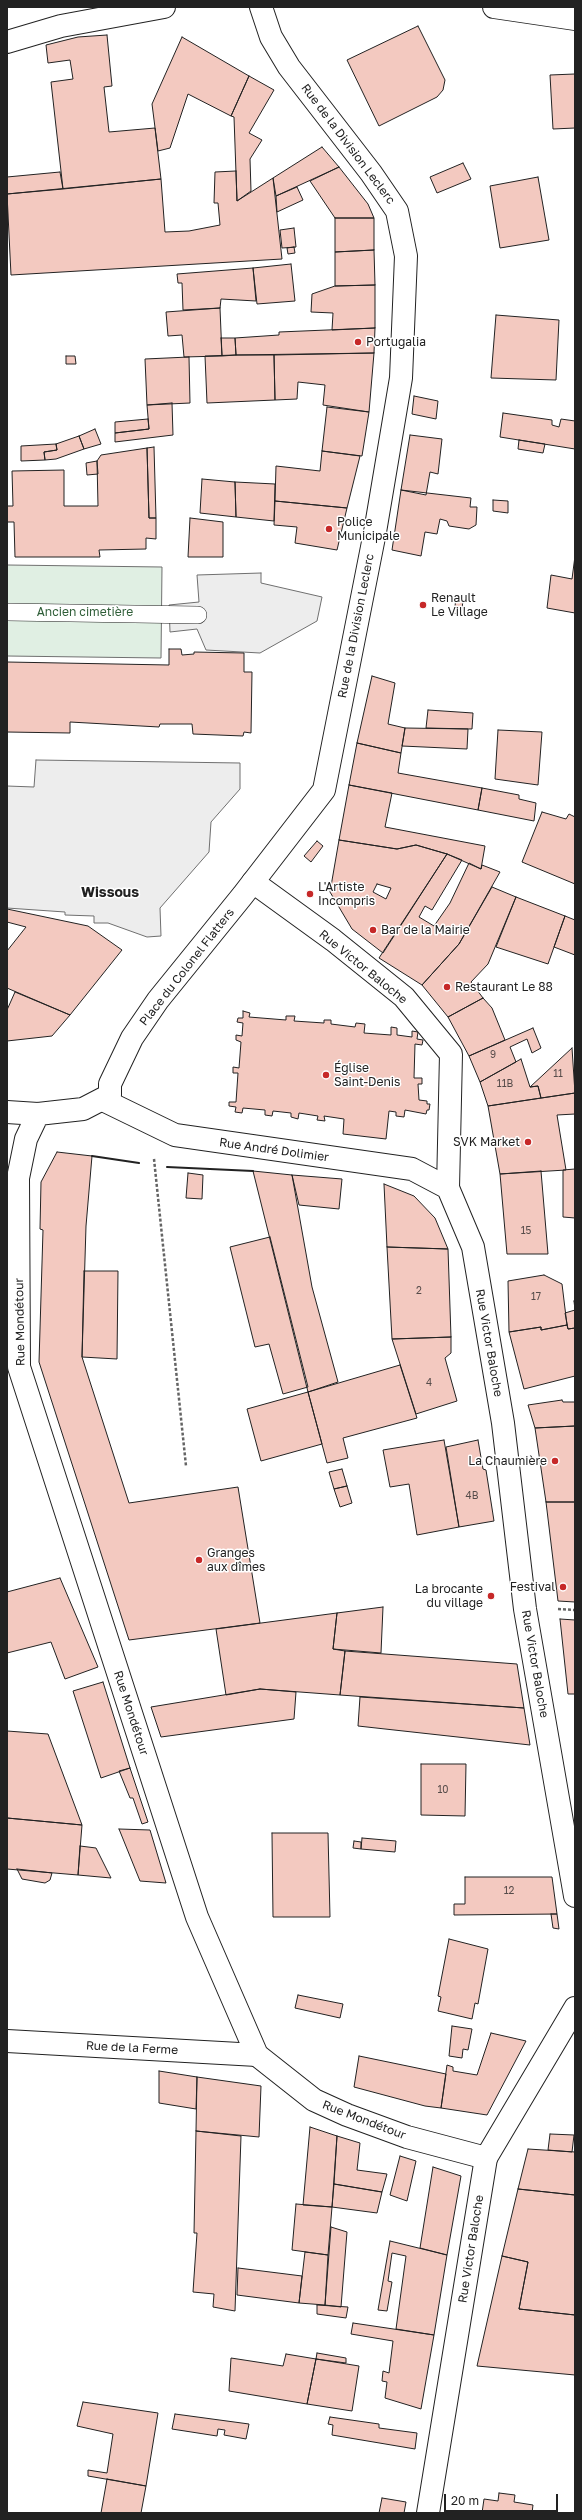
<!DOCTYPE html>
<meta charset="utf-8">
<style>
body{margin:0}
#map{position:relative;width:582px;height:2520px;overflow:hidden;background:#fff;font-family:"Golos Text",sans-serif}
canvas{display:block}
.frame{position:absolute;inset:0;border:8px solid #222;pointer-events:none}
.scale{position:absolute;left:444px;top:2494px;width:114px;height:18px;box-sizing:border-box;border:2px solid #222;border-top:0;padding-left:5px;font-size:12px;line-height:14px;white-space:nowrap;color:#222;-webkit-text-stroke:3px #fff;paint-order:stroke}
</style>
<div id="map">
<canvas width="582" height="2520"></canvas>
<div class="frame"></div>
<div class="scale">20 m</div>
</div>
<script>
const g = document.querySelector('canvas').getContext('2d');
g.lineJoin = 'round';
function paint(path, color) { g.fillStyle = color; g.fill(path, 'evenodd'); }
const poly = rows => new Path2D(rows.map(r => 'M' + r).join(''));
function trace(path, color, width, dash) { g.strokeStyle = color; g.lineWidth = width; g.lineCap = dash ? 'butt' : 'round'; g.setLineDash(dash || []); g.stroke(path); }
function drawText(font, color, halo, rows, align = 'center') {
  g.font = font + ' "Golos Text",sans-serif'; g.lineWidth = 3; g.setLineDash([]); g.textBaseline = 'middle'; g.strokeStyle = halo; g.fillStyle = color; for (const [text, x, y, turn = 0] of rows) {
    g.save(); g.translate(x, y); g.rotate((+turn || 0) * Math.PI / 180); g.textAlign = isNaN(turn) ? turn : align; if (halo) g.strokeText(text, 0, 0); g.fillText(text, 0, 0); g.restore();
  }
}
const green = poly([
 [7,565,162,567,161,658,7,656,7,565]
]);
paint(green, '#e0efe3');
trace(green, '#6f6f6f', 1);
const parking = poly([
 [261,573,261,583,322,597,317,621,260,653,206,650,197,629,170,632,169,605,199,602,197,575,261,573],
 [36,760,240,763,240,789,211,822,209,852,160,908,161,936,147,937,108,923,94,923,94,916,65,915,65,912,7,908,7,786,34,787,36,760]
]);
paint(parking, '#ededed');
trace(parking, '#6f6f6f', 1);
const building = poly([
 [418,26,445,80,443,90,437,97,379,126,347,60,418,26],
 [107,35,112,86,104,87,109,132,155,128,161,179,63,189,51,82,73,79,70,60,48,63,46,45,78,37,107,35],
 [182,37,249,76,231,116,188,94,170,148,158,151,152,104,182,37],
 [575,74,575,128,553,129,550,75,575,74],
 [249,76,274,90,249,133,262,140,250,159,251,191,237,201,234,117,231,116,249,76],
 [322,147,339,167,276,196,273,178,322,147],
 [463,163,471,179,437,193,430,177,463,163],
 [339,167,368,204,374,218,335,218,310,181,339,167],
 [236,171,237,201,273,178,282,259,11,275,7,194,161,179,165,232,189,231,220,225,218,203,214,203,215,172,236,171],
 [60,172,63,189,7,194,7,177,60,172],
 [538,177,549,240,500,248,490,186,538,177],
 [297,187,303,200,277,212,276,196,297,187],
 [335,218,374,218,374,250,335,252,335,218],
 [294,228,296,247,282,248,280,230,294,228],
 [294,247,295,253,288,254,287,248,294,247],
 [374,250,375,285,335,286,335,252,374,250],
 [291,264,295,301,257,304,253,268,291,264],
 [253,268,256,301,221,299,220,308,183,310,182,283,178,283,177,274,253,268],
 [375,285,375,328,332,330,333,313,311,312,312,294,335,286,375,285],
 [220,308,222,356,184,357,182,335,168,336,166,312,220,308],
 [496,315,559,320,556,380,491,378,496,315],
 [375,328,374,353,236,355,235,338,279,335,279,332,375,328],
 [221,338,235,338,236,355,222,356,221,338],
 [374,353,369,412,323,405,325,385,298,382,297,399,275,400,274,355,374,353],
 [236,355,274,355,275,400,207,403,205,356,236,355],
 [66,356,75,356,76,364,66,364,66,356],
 [189,357,190,403,147,405,145,359,189,357],
 [414,396,438,401,436,419,412,414,414,396],
 [172,403,173,435,115,442,115,433,149,429,147,405,172,403],
 [327,407,369,412,362,456,322,451,327,407],
 [503,413,552,420,552,425,559,427,561,419,575,421,575,449,500,437,503,413],
 [148,419,149,429,115,433,115,422,148,419],
 [95,429,101,444,84,449,79,436,95,429],
 [410,435,442,439,438,474,430,472,426,495,401,490,410,435],
 [79,436,84,449,56,459,45,460,44,452,57,450,56,444,79,436],
 [519,440,545,444,543,453,518,449,519,440],
 [56,444,57,450,44,452,45,460,21,461,21,446,56,444],
 [154,447,156,518,149,518,147,448,154,447],
 [147,448,149,518,156,518,156,539,146,538,146,549,99,550,100,557,15,557,14,522,7,522,7,506,13,506,12,471,64,470,64,506,98,506,97,461,101,455,147,448],
 [322,451,360,456,347,508,275,501,276,466,320,471,322,451],
 [97,461,98,474,87,475,86,463,97,461],
 [202,479,235,482,236,517,200,513,202,479],
 [235,482,275,484,274,521,236,517,235,482],
 [401,490,471,498,470,507,477,507,476,525,469,529,449,526,447,521,440,519,437,534,425,532,421,556,392,550,401,490],
 [493,500,508,501,508,513,493,511,493,500],
 [275,501,347,508,337,550,295,543,297,527,274,525,275,501],
 [190,518,223,522,223,557,188,557,190,518],
 [575,556,575,613,547,608,551,575,572,579,575,556],
 [456,599,463,601,461,615,454,613,456,599],
 [169,649,181,649,182,655,194,654,194,652,244,653,244,672,252,672,251,733,244,732,243,736,193,734,192,724,160,724,159,727,70,722,70,733,7,732,7,662,169,665,169,649],
 [372,676,395,683,388,724,405,728,401,753,357,743,372,676],
 [428,710,473,713,472,729,426,728,428,710],
 [405,728,468,729,467,749,402,746,405,728],
 [498,730,542,732,538,785,495,779,498,730],
 [357,743,401,753,398,773,482,788,478,810,349,785,357,743],
 [349,785,392,793,385,827,485,846,481,869,447,854,416,845,397,849,339,840,349,785],
 [482,788,519,795,519,799,536,803,534,821,478,810,482,788],
 [542,812,566,819,569,814,575,817,575,884,522,862,542,812],
 [339,840,397,849,416,845,447,854,383,953,352,929,330,892,339,840],
 [377,884,391,888,386,899,373,892,377,884],
 [317,841,323,846,311,862,304,856,317,841],
 [447,854,462,860,432,910,425,906,419,917,434,926,450,903,469,863,481,869,482,865,500,872,459,944,422,985,379,958,447,854],
 [492,887,516,897,488,964,471,982,483,998,448,1017,422,985,459,944,492,887],
 [516,897,565,916,548,964,496,947,516,897],
 [7,909,88,926,122,950,70,1015,7,988,7,951,26,927,7,922,7,909],
 [565,916,575,920,575,955,554,947,565,916],
 [15,992,70,1015,52,1036,7,1041,7,1010,15,992],
 [483,998,492,1008,505,1040,469,1056,448,1017,483,998],
 [243,1011,250,1013,249,1017,286,1020,286,1016,295,1016,294,1021,324,1023,324,1020,331,1020,331,1024,355,1027,356,1023,365,1024,364,1033,391,1035,391,1027,397,1028,397,1035,412,1037,412,1031,418,1032,417,1039,423,1040,422,1045,415,1044,414,1078,422,1078,422,1084,418,1084,419,1100,427,1101,427,1104,430,1104,429,1110,427,1110,426,1114,405,1110,404,1117,396,1116,396,1112,389,1111,386,1139,343,1134,344,1119,324,1116,325,1121,317,1120,318,1116,299,1113,298,1119,291,1117,291,1113,273,1111,272,1116,265,1115,265,1110,243,1108,242,1113,235,1112,236,1107,229,1106,229,1102,236,1102,238,1073,233,1073,233,1067,239,1068,241,1042,236,1040,236,1035,242,1036,243,1023,237,1022,238,1018,243,1018,243,1011],
 [533,1028,541,1048,532,1053,527,1039,510,1047,516,1062,480,1082,469,1056,533,1028],
 [572,1048,575,1093,541,1098,538,1086,530,1087,572,1048],
 [521,1059,530,1087,538,1086,541,1098,488,1106,480,1082,521,1059],
 [575,1093,575,1114,557,1115,566,1170,500,1174,488,1106,575,1093],
 [57,1152,92,1156,86,1226,82,1357,129,1503,238,1487,260,1623,129,1640,39,1362,43,1230,40,1229,41,1182,57,1152],
 [575,1169,575,1218,563,1217,563,1170,575,1169],
 [253,1171,292,1175,312,1287,338,1382,308,1392,253,1171],
 [541,1171,548,1254,507,1254,500,1174,541,1171],
 [188,1173,203,1175,202,1199,186,1198,188,1173],
 [292,1175,342,1179,339,1209,299,1205,292,1175],
 [384,1184,414,1196,435,1218,448,1249,387,1247,384,1184],
 [270,1237,308,1387,283,1394,269,1344,255,1347,230,1247,270,1237],
 [387,1247,448,1249,451,1337,392,1339,387,1247],
 [84,1271,118,1271,117,1359,82,1357,84,1271],
 [544,1275,562,1284,567,1325,541,1330,541,1327,509,1332,508,1281,544,1275],
 [574,1301,575,1301,575,1328,568,1329,565,1313,575,1310,574,1301],
 [567,1325,568,1329,575,1328,575,1376,524,1389,509,1332,541,1327,541,1330,567,1325],
 [451,1337,451,1353,445,1358,457,1401,416,1414,392,1339,451,1337],
 [400,1365,417,1418,343,1438,348,1458,327,1463,308,1392,400,1365],
 [308,1392,322,1444,261,1461,247,1409,308,1392],
 [562,1400,563,1402,575,1402,575,1426,535,1428,528,1405,562,1400],
 [575,1426,575,1502,546,1502,535,1428,575,1426],
 [444,1440,459,1527,417,1535,409,1484,390,1487,383,1450,444,1440],
 [478,1440,483,1469,486,1470,494,1521,459,1527,446,1447,478,1440],
 [342,1469,347,1486,334,1489,329,1472,342,1469],
 [347,1486,352,1503,340,1507,334,1489,347,1486],
 [546,1502,575,1502,575,1602,558,1601,546,1502],
 [60,1578,98,1667,65,1679,51,1642,7,1653,7,1592,60,1578],
 [383,1607,381,1653,333,1649,337,1613,383,1607],
 [337,1613,333,1649,345,1651,340,1695,260,1689,226,1695,216,1629,337,1613],
 [560,1619,575,1620,575,1694,568,1694,560,1619],
 [345,1651,517,1664,524,1708,340,1695,345,1651],
 [103,1682,130,1768,101,1778,73,1691,103,1682],
 [260,1689,296,1692,294,1719,161,1737,151,1707,260,1689],
 [360,1697,524,1708,530,1745,358,1726,360,1697],
 [7,1731,48,1734,82,1825,7,1818,7,1731],
 [421,1764,466,1764,465,1816,421,1815,421,1764],
 [130,1768,148,1822,142,1824,133,1798,130,1798,119,1771,130,1768],
 [7,1818,82,1825,78,1875,7,1869,7,1818],
 [119,1829,150,1830,166,1883,140,1881,119,1829],
 [272,1833,328,1833,330,1917,273,1917,272,1833],
 [362,1838,396,1841,395,1852,361,1849,362,1838],
 [354,1841,361,1842,361,1849,353,1848,354,1841],
 [80,1846,96,1848,111,1878,78,1875,80,1846],
 [17,1869,52,1873,50,1880,45,1883,22,1879,17,1869],
 [465,1877,552,1877,557,1914,454,1915,454,1904,465,1904,465,1877],
 [551,1914,557,1914,559,1929,553,1928,551,1914],
 [449,1939,488,1949,478,2004,475,2003,472,2019,438,2011,441,1997,438,1996,449,1939],
 [298,1995,343,2004,340,2018,295,2008,298,1995],
 [452,2026,472,2029,468,2050,463,2049,462,2058,449,2056,452,2026],
 [491,2033,526,2041,487,2115,441,2108,447,2065,453,2067,453,2071,477,2075,491,2033],
 [359,2056,446,2074,441,2108,425,2106,354,2087,359,2056],
 [159,2071,197,2077,196,2109,159,2103,159,2071],
 [197,2077,261,2086,259,2137,196,2131,197,2077],
 [310,2127,337,2136,332,2207,303,2205,310,2127],
 [196,2131,241,2136,235,2311,213,2307,214,2294,193,2292,197,2233,194,2233,196,2131],
 [550,2134,574,2135,572,2152,548,2150,550,2134],
 [337,2136,360,2143,357,2170,387,2174,382,2192,334,2184,337,2136],
 [528,2149,575,2152,575,2195,518,2189,528,2149],
 [400,2156,416,2161,407,2201,390,2195,400,2156],
 [433,2167,461,2176,447,2255,420,2248,433,2167],
 [334,2184,382,2192,377,2213,332,2207,334,2184],
 [518,2189,575,2195,575,2315,519,2309,528,2262,502,2256,518,2189],
 [296,2204,332,2207,328,2255,292,2250,296,2204],
 [331,2227,347,2232,341,2307,325,2305,331,2227],
 [390,2241,447,2255,434,2335,396,2329,406,2256,392,2253,388,2281,392,2282,387,2311,378,2310,390,2241],
 [305,2252,328,2255,325,2305,299,2303,305,2252],
 [502,2256,528,2262,519,2309,575,2315,575,2375,477,2366,502,2256],
 [238,2268,302,2276,299,2303,237,2295,238,2268],
 [317,2305,348,2307,346,2318,317,2314,317,2305],
 [353,2323,434,2335,421,2409,385,2398,387,2382,382,2381,383,2371,389,2373,393,2341,351,2334,353,2323],
 [317,2353,346,2358,346,2363,316,2359,317,2353],
 [286,2354,316,2359,307,2404,229,2391,231,2358,283,2366,286,2354],
 [316,2359,359,2366,352,2411,307,2404,316,2359],
 [83,2402,158,2413,146,2486,88,2476,88,2470,107,2473,113,2434,77,2426,83,2402],
 [175,2414,249,2424,246,2439,224,2435,225,2430,218,2429,217,2436,172,2429,175,2414],
 [330,2417,379,2424,379,2428,417,2433,415,2449,332,2435,333,2425,328,2424,330,2417],
 [107,2479,146,2486,141,2513,101,2513,107,2479],
 [499,2493,515,2495,514,2502,533,2505,532,2513,482,2513,484,2499,498,2501,499,2493],
 [382,2498,406,2502,404,2513,379,2513,382,2498]
]);
paint(building, '#f3c9c0');
trace(building, '#222', 1);
const service = poly([
 [7,612,198,615]
]);
const pedestrian = poly([
 [253,882,333,940,404,997,451,1054,448,1188]
]);
const minor = poly([
 [7,42,61,26,164,7],
 [103,1100,175,1135,412,1169,448,1188,473,1247,503,1423,525,1609,575,1896],
 [7,2041,257,2055],
 [486,2158,575,2008]
]);
const tertiary = poly([
 [494,7,575,19],
 [7,1112,38,1114,83,1109,110,1095,110,1084,132,1038,158,1000,243,895,324,790,375,532,401,378,406,256,397,211,371,173,289,67,271,37,261,7],
 [38,1114,26,1139,18,1178,19,1367,197,1917,257,2055,314,2100,347,2115,407,2137,486,2158,428,2513]
]);
trace(service, '#222', 18);
trace(pedestrian, '#222', 24);
trace(minor, '#222', 24);
trace(tertiary, '#222', 24);
trace(poly([
 [154,1159,186,1466],
 [558,1609,575,1610]
]), '#646464', 2.5, [3, 2]);
trace(service, '#fff', 17);
trace(pedestrian, '#fff', 22);
trace(minor, '#fff', 22);
trace(tertiary, '#fff', 22);
trace(poly([
 [92,1156,139,1163],
 [167,1167,253,1171]
]), '#222', 2);
for (const [x, y, r, color] of [
 [358,342,4,"#c62828"],
 [329,529,4,"#c62828"],
 [423,605,4,"#c62828"],
 [310,894,4,"#c62828"],
 [373,930,4,"#c62828"],
 [447,987,4,"#c62828"],
 [326,1075,4,"#c62828"],
 [528,1142,4,"#c62828"],
 [555,1461,4,"#c62828"],
 [199,1560,4,"#c62828"],
 [563,1587,4,"#c62828"],
 [491,1596,4,"#c62828"]
]) { const dot = new Path2D(); dot.arc(x, y, r, 0, 2 * Math.PI); g.fillStyle = color; g.fill(dot); trace(dot, '#fff', 1.5); }
drawText('10px', '#564c4a', null, [
 ["9",493,1055],
 ["11",558,1074],
 ["11B",505,1084],
 ["15",526,1231],
 ["2",419,1291],
 ["17",536,1297],
 ["4",429,1383],
 ["4B",472,1496],
 ["10",443,1790],
 ["12",509,1891]
]);
drawText('12px', '#222', '#fff', [
 ["Rue de la Division Leclerc",348,144,53],
 ["Rue de la Division Leclerc",356,626,-79],
 ["Place du Colonel Flatters",187,967,-52],
 ["Rue Victor Baloche",363,967,39],
 ["Rue André Dolimier",274,1150,8],
 ["Rue Mondétour",20,1322,-91],
 ["Rue Victor Baloche",489,1343,80],
 ["Rue Victor Baloche",535,1664,80],
 ["Rue Mondétour",131,1713,72],
 ["Rue de la Ferme",132,2048,3],
 ["Rue Mondétour",364,2120,21],
 ["Rue Victor Baloche",471,2249,-81]
]);
drawText('12px', '#222', '#fff', [
 ["Portugalia",366,342],
 ["Police",337,522],
 ["Municipale",337,536],
 ["Renault",431,598],
 ["Le Village",431,612],
 ["L'Artiste",318,887],
 ["Incompris",318,901],
 ["Bar de la Mairie",381,930],
 ["Restaurant Le 88",455,987],
 ["Église",334,1068],
 ["Saint-Denis",334,1082],
 ["SVK Market",520,1142,"right"],
 ["La Chaumière",547,1461,"right"],
 ["Granges",207,1553],
 ["aux dîmes",207,1567],
 ["Festival",555,1587,"right"],
 ["La brocante",483,1589,"right"],
 ["du village",483,1603,"right"]
], 'left');
drawText('12px', '#2f5e38', '#fff', [
 ["Ancien cimetière",85,612]
]);
drawText('bold 14px', '#222', '#fff', [
 ["Wissous",110,893]
]);
</script>
